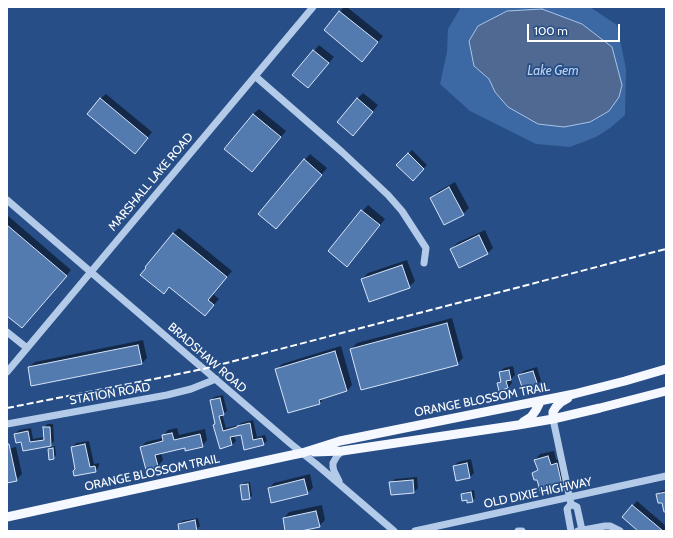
<!DOCTYPE html>
<style>
body{margin:0}
#map{position:relative;width:673px;height:538px;overflow:hidden;background:#274e87;font-family:Cabin,sans-serif}
canvas{display:block}
.frame{position:absolute;inset:0;border:8px solid #fff;pointer-events:none}
.scale{position:absolute;left:527px;top:24px;width:93px;height:18px;box-sizing:border-box;border:2px solid #fff;border-top:0;padding-left:5px;font-size:12px;line-height:14px;white-space:nowrap;color:#fff;-webkit-text-stroke:3px #274e87;paint-order:stroke}
</style>
<div id="map">
<canvas width="673" height="538"></canvas>
<div class="frame"></div>
<div class="scale">100 m</div>
</div>
<script>
const g = document.querySelector('canvas').getContext('2d');
g.lineJoin = 'round';
function paint(path, color) { g.fillStyle = color; g.fill(path, 'evenodd'); }
const poly = rows => new Path2D(rows.map(r => 'M' + r).join(''));
function trace(path, color, width, dash) { g.strokeStyle = color; g.lineWidth = width; g.lineCap = dash ? 'butt' : 'round'; g.setLineDash(dash || []); g.stroke(path); }
function drawText(font, color, halo, rows, align = 'center') {
  g.font = font + ' Cabin,sans-serif'; g.lineWidth = 3.5; g.setLineDash([]); g.textBaseline = 'middle'; g.strokeStyle = halo; g.fillStyle = color; for (const [text, x, y, turn = 0] of rows) {
    g.save(); g.translate(x, y); g.rotate((+turn || 0) * Math.PI / 180); g.textAlign = isNaN(turn) ? turn : align; if (halo) g.strokeText(text, 0, 0); g.fillText(text, 0, 0); g.restore();
  }
}
paint(poly([
 [461,7,590,7,617,25,626,69,625,115,610,128,596,137,570,147,536,144,470,111,440,84,447,52,448,29]
]), '#3c68a3');
const water = poly([
 [542,9,582,24,612,47,622,85,619,97,609,111,590,122,564,127,538,124,508,107,495,92,489,79,474,66,469,41,478,26,507,11,542,9]
]);
paint(water, '#4f6992');
trace(water, '#a8c4e9', 1);
paint(poly([
 [344,7,347,7,383,36,368,55,325,30],
 [319,45,334,57,308,87,294,75],
 [363,93,378,105,359,129,357,99],
 [106,94,152,132,140,147,100,99],
 [259,109,286,131,257,165,253,114],
 [412,150,427,165,413,179,398,165],
 [310,154,327,168,282,222,305,160],
 [455,182,469,208,463,214,431,198,437,192],
 [368,205,385,219,352,260,329,251],
 [7,215,71,270,27,321,7,314],
 [179,228,232,271,213,294,219,299,205,315,170,287,164,293,173,233],
 [485,230,493,248,488,253,460,267,451,249,457,243],
 [407,260,415,281,409,287,362,279,368,273],
 [452,318,463,358,457,364,351,349,357,343],
 [143,340,147,358,142,363,29,367,35,362],
 [341,346,352,385,347,391,325,397,320,403,276,370,282,364],
 [513,366,515,375,511,379,512,383,508,388,498,383,502,380,500,372,504,368],
 [537,367,541,381,537,385,519,375,524,371],
 [223,395,227,411,222,414,226,428,239,425,241,423,253,420,257,437,265,435,267,441,263,444,245,449,242,434,234,436,236,441,232,445,220,448,211,400,214,397],
 [47,424,53,424,54,441,51,445,22,441,15,434,19,430,31,428,33,439,45,437,44,428],
 [177,428,179,435,205,429,207,440,202,446,185,447,161,452,163,460,158,466,141,447,146,442,163,438,163,436,168,430],
 [89,441,94,464,99,463,99,466,95,471,76,468,72,447,76,443],
 [55,446,56,455,54,458,49,449,51,447],
 [16,447,22,474,16,480,11,481,7,484,7,449],
 [554,451,556,460,563,458,564,483,558,488,538,478,533,473,538,468,535,460,540,454],
 [471,459,474,473,470,477,457,480,454,466,458,462],
 [310,474,313,488,307,493,269,488,274,483],
 [417,477,418,488,414,492,392,494,391,483,395,479],
 [250,482,252,496,249,498,241,486,244,483],
 [474,490,475,498,472,501,468,499,462,495,465,492],
 [666,490,666,504,657,495,661,491],
 [637,501,666,526,666,531,640,531,623,517],
 [322,505,325,520,319,526,296,531,286,531,284,518,289,512],
 [198,518,200,526,196,530,193,531,180,531,179,525,182,521]
]), '#0007');
const building = poly([
 [339,11,378,42,362,62,324,30,339,11],
 [313,50,329,63,308,88,292,75,313,50],
 [100,98,148,138,135,154,87,114,100,98],
 [357,98,373,112,353,136,337,122,357,98],
 [253,114,281,137,252,172,224,149,253,114],
 [408,153,424,169,413,181,396,165,408,153],
 [304,159,322,175,276,229,258,214,304,159],
 [449,187,464,215,444,225,430,198,449,187],
 [361,210,380,225,347,267,328,251,361,210],
 [7,225,67,276,22,328,7,316,7,225],
 [173,233,227,277,208,300,214,305,205,316,169,287,164,294,140,275,146,268,145,267,173,233],
 [479,235,488,254,459,268,450,249,479,235],
 [402,265,410,288,369,302,361,279,402,265],
 [447,323,458,365,361,390,350,349,447,323],
 [138,345,142,364,31,386,28,367,138,345],
 [335,351,347,391,319,400,320,404,288,413,275,369,335,351],
 [509,370,511,380,506,381,508,388,499,391,497,383,501,382,499,372,509,370],
 [533,371,538,386,523,390,518,375,533,371],
 [220,398,224,415,219,416,223,431,237,427,237,426,250,423,253,440,262,438,264,445,244,450,241,435,230,437,232,445,220,449,213,425,215,424,210,400,220,398],
 [43,427,50,427,51,446,23,451,21,442,16,443,14,434,28,431,30,442,44,440,43,427],
 [172,433,174,440,200,434,203,447,185,451,185,448,155,455,158,466,146,470,140,447,163,441,162,435,172,433],
 [7,444,9,444,17,481,7,483,7,444],
 [85,444,90,467,95,466,96,472,74,476,73,471,75,469,71,447,85,444],
 [53,448,54,459,49,460,48,449,53,448],
 [548,456,551,465,557,463,562,485,558,487,559,489,541,494,537,480,534,480,532,473,538,470,534,460,548,456],
 [467,463,470,478,456,481,453,466,467,463],
 [304,479,308,494,271,503,268,488,304,479],
 [413,480,414,493,391,495,389,482,413,480],
 [248,484,250,499,242,500,240,485,248,484],
 [471,492,473,502,467,503,467,500,462,501,461,494,471,492],
 [666,492,666,512,664,512,662,503,658,503,656,494,666,492],
 [632,505,656,525,663,531,638,531,622,517,632,505],
 [316,511,320,527,301,531,285,531,283,518,316,511],
 [195,520,197,531,179,531,178,524,195,520]
]);
paint(building, '#547bb0');
trace(building, '#d7e4f7', 1);
trace(poly([
 [255,76,342,152,388,195,402,211,426,248,424,263],
 [7,200,291,444,316,464,394,531],
 [7,332,27,348],
 [7,372,313,7],
 [553,419,571,504],
 [7,424,167,395,191,389,216,379],
 [339,481,334,471,333,467,333,463,337,456,342,451],
 [571,504,577,507,582,530],
 [571,504,567,509,571,531],
 [415,531,666,476],
 [518,531,522,531],
 [578,531,605,526,610,526,620,531]
]), '#b3cae8', 7);
trace(poly([
 [553,419,553,412,556,407,561,402,568,398],
 [523,422,531,417,536,410,540,402],
 [314,452,342,451,518,425,553,419,600,408,666,391],
 [7,517,292,455,302,453,340,441,574,394,625,381,666,369]
]), '#f5f8fe', 9);
trace(poly([
 [7,408,159,378,203,369,666,249]
]), '#fff', 2, [7, 3]);
drawText('12px', '#fff', '#274e87', [
 ["MARSHALL LAKE ROAD",151,182,-50],
 ["BRADSHAW ROAD",207,358,41],
 ["STATION ROAD",110,394,-10],
 ["ORANGE BLOSSOM TRAIL",482,400,-11],
 ["ORANGE BLOSSOM TRAIL",152,473,-12],
 ["OLD DIXIE HIGHWAY",538,493,-12]
]);
drawText('italic 13px', '#bfd4f0', '#274e87', [
 ["Lake Gem",553,71]
]);
</script>
